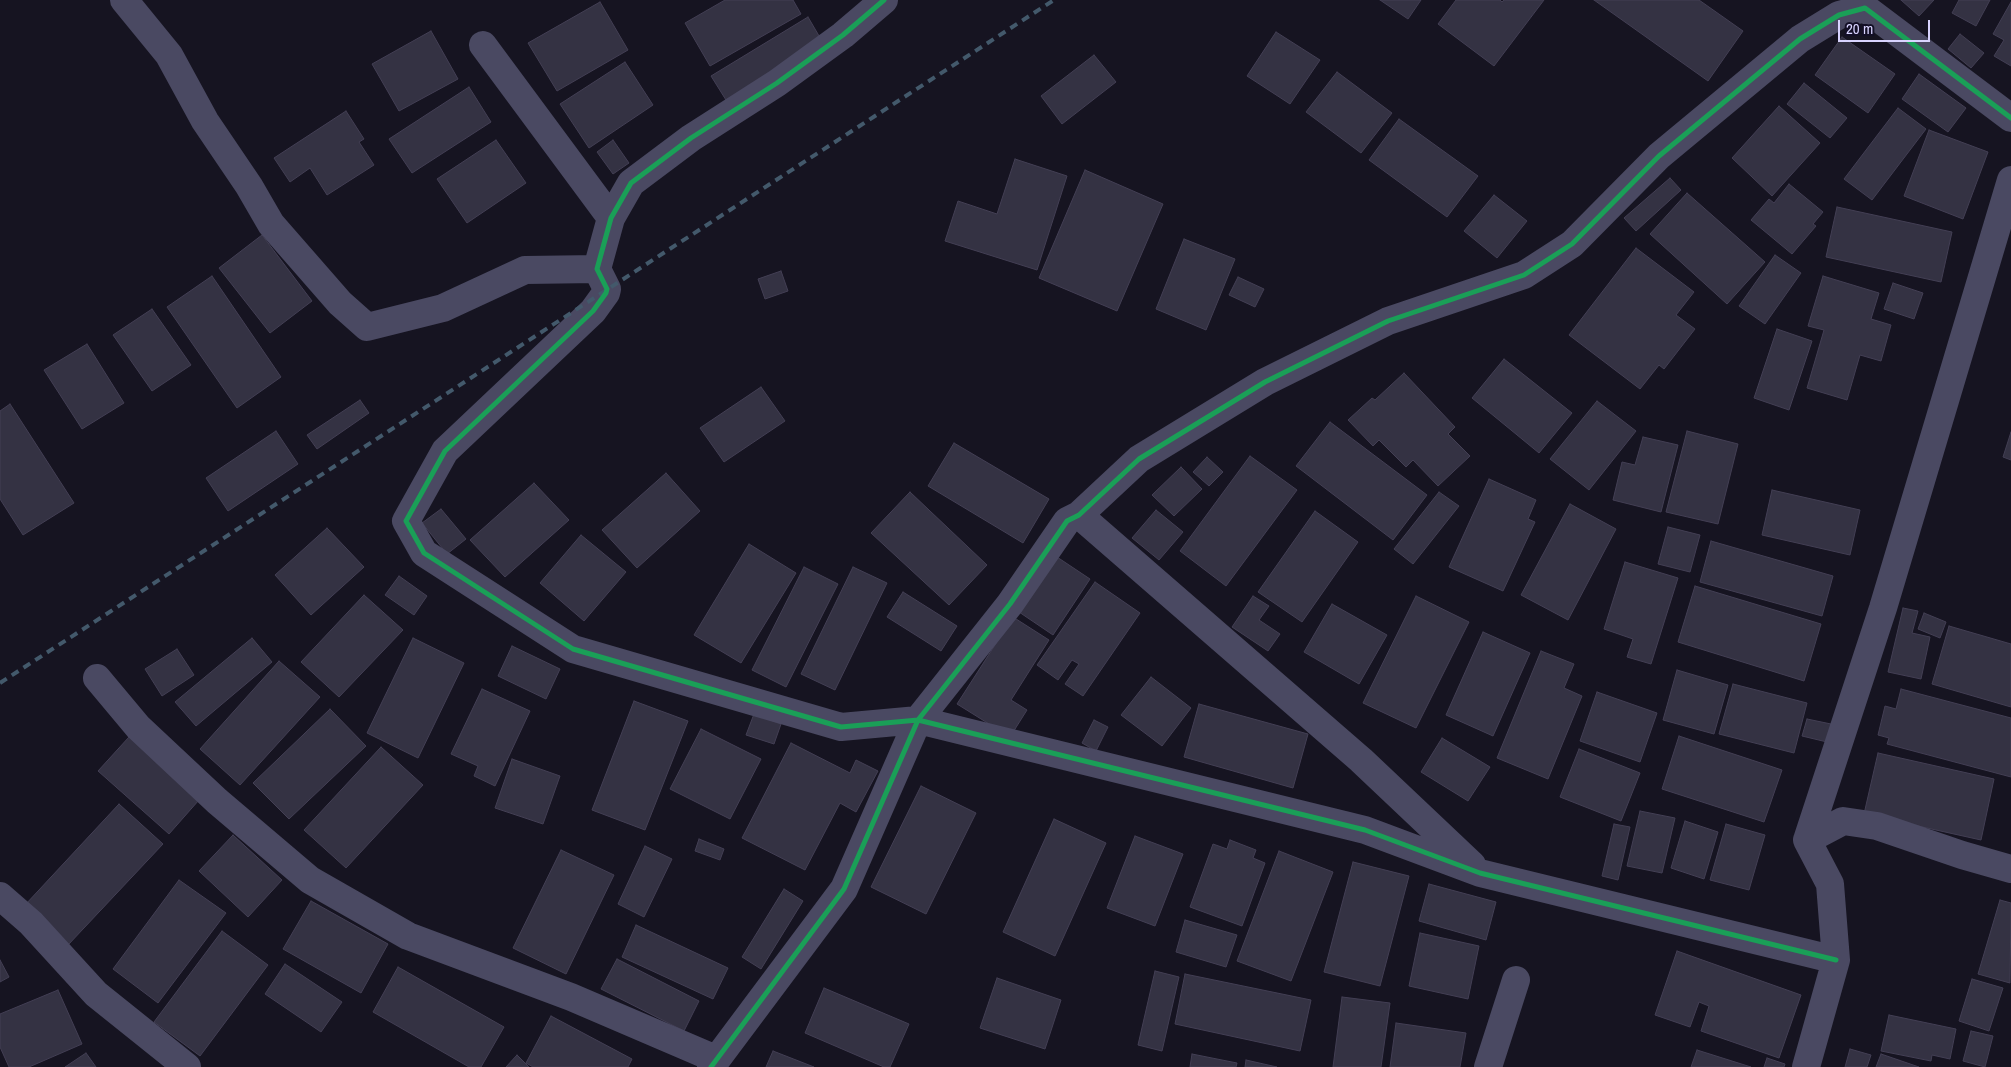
<!DOCTYPE html>
<style>
body{margin:0}
#map{position:relative;width:2011px;height:1067px;overflow:hidden;background:#161421;font-family:"Archivo Narrow",sans-serif}
canvas{display:block}
.scale{position:absolute;left:1838px;top:20px;width:92px;height:22px;box-sizing:border-box;border:2px solid #d9d4ff;border-top:0;padding-left:6px;font-size:15px;line-height:18px;white-space:nowrap;color:#d9d4ff;-webkit-text-stroke:4px #130f26;paint-order:stroke}
</style>
<div id="map">
<canvas width="2011" height="1067"></canvas>
<div class="scale">20 m</div>
</div>
<script>
const g = document.querySelector('canvas').getContext('2d');
g.lineJoin = 'round';
function paint(path, color) { g.fillStyle = color; g.fill(path, 'evenodd'); }
const poly = rows => new Path2D(rows.map(r => 'M' + r).join(''));
function trace(path, color, width, dash) { g.strokeStyle = color; g.lineWidth = width; g.lineCap = dash ? 'butt' : 'round'; g.setLineDash(dash || []); g.stroke(path); }
const building = poly([
 [725,0,793,0,801,14,710,66,685,23,725,0],
 [1380,0,1421,0,1408,19,1380,0],
 [1456,0,1500,0,1502,2,1504,0,1544,0,1494,66,1438,24,1456,0],
 [1594,0,1699,0,1743,31,1708,81,1594,0],
 [1901,0,1934,0,1919,16,1901,0],
 [1959,0,1990,0,1976,26,1952,13,1959,0],
 [600,2,628,50,557,91,528,43,600,2],
 [2011,2,2011,66,1994,56,2004,40,1993,34,2011,2],
 [808,17,822,41,726,100,711,76,808,17],
 [431,31,458,79,399,111,372,64,431,31],
 [1276,32,1320,60,1290,104,1247,76,1276,32],
 [1960,34,1984,53,1971,68,1948,49,1960,34],
 [1842,37,1895,74,1868,113,1815,75,1842,37],
 [1094,55,1116,82,1062,124,1041,96,1094,55],
 [625,62,653,105,589,148,560,104,625,62],
 [1337,72,1392,113,1361,153,1306,112,1337,72],
 [1919,74,1966,108,1948,132,1902,99,1919,74],
 [1804,83,1847,118,1830,138,1787,104,1804,83],
 [469,87,491,122,412,173,389,139,469,87],
 [1779,106,1820,143,1772,196,1732,158,1779,106],
 [1898,108,1926,129,1872,200,1844,179,1898,108],
 [346,111,364,139,359,142,374,165,327,195,310,168,290,182,274,158,346,111],
 [1399,119,1478,176,1447,217,1369,160,1399,119],
 [1929,130,1988,152,1963,219,1904,196,1929,130],
 [496,140,526,183,467,223,437,179,496,140],
 [613,140,629,163,613,174,597,152,613,140],
 [1015,159,1067,176,1037,270,945,241,958,201,997,214,1015,159],
 [1085,170,1163,204,1117,311,1039,278,1085,170],
 [1670,178,1681,190,1636,231,1624,218,1670,178],
 [1789,184,1823,212,1813,224,1816,226,1792,254,1751,220,1769,199,1774,203,1789,184],
 [1687,193,1765,262,1727,304,1650,234,1687,193],
 [1494,195,1527,221,1497,258,1464,231,1494,195],
 [1837,207,1952,232,1941,282,1826,257,1837,207],
 [262,235,312,301,270,333,219,268,262,235],
 [1184,239,1235,259,1206,330,1156,309,1184,239],
 [1636,248,1694,292,1676,315,1695,329,1664,369,1659,365,1640,389,1569,335,1636,248],
 [1775,255,1801,273,1765,324,1739,306,1775,255],
 [781,271,788,291,765,299,758,279,781,271],
 [212,276,281,377,237,408,167,307,212,276],
 [1823,276,1879,293,1871,319,1891,325,1881,361,1860,355,1847,400,1807,388,1824,330,1808,326,1823,276],
 [1238,277,1264,289,1255,307,1229,295,1238,277],
 [1893,283,1923,293,1914,319,1884,309,1893,283],
 [152,309,191,365,152,391,113,335,152,309],
 [1777,329,1812,341,1789,410,1754,398,1777,329],
 [87,344,124,403,82,429,44,370,87,344],
 [1504,359,1572,413,1539,453,1472,398,1504,359],
 [1404,373,1455,427,1448,434,1470,456,1438,486,1413,460,1406,467,1379,440,1373,446,1348,420,1372,398,1375,400,1404,373],
 [761,387,785,421,724,462,700,428,761,387],
 [360,400,369,413,317,449,307,435,360,400],
 [1597,401,1636,431,1589,490,1550,459,1597,401],
 [10,404,74,503,23,535,0,499,0,411,10,404],
 [1330,422,1427,495,1393,540,1296,466,1330,422],
 [276,431,298,464,228,511,206,478,276,431],
 [1687,431,1738,444,1718,524,1666,512,1687,431],
 [2011,432,2011,460,2003,457,2011,432],
 [1643,437,1678,445,1661,512,1613,500,1622,462,1635,465,1643,437],
 [954,443,1049,499,1023,543,928,486,954,443],
 [1250,456,1297,490,1226,586,1180,551,1250,456],
 [1207,457,1223,472,1209,486,1193,472,1207,457],
 [1181,467,1202,489,1174,516,1152,495,1181,467],
 [666,473,700,511,637,568,602,530,666,473],
 [1489,479,1536,500,1528,519,1535,522,1503,591,1449,567,1489,479],
 [534,483,569,520,505,577,470,540,534,483],
 [1772,490,1860,510,1850,555,1762,535,1772,490],
 [910,492,987,565,949,605,871,533,910,492],
 [1439,492,1459,506,1413,564,1394,549,1439,492],
 [1570,504,1616,529,1568,620,1521,595,1570,504],
 [441,509,466,539,447,554,422,523,441,509],
 [1156,510,1183,532,1159,560,1132,538,1156,510],
 [1315,511,1358,542,1302,622,1258,592,1315,511],
 [1668,527,1700,535,1690,572,1658,564,1668,527],
 [327,528,364,567,311,615,275,575,327,528],
 [581,535,626,572,584,621,540,583,581,535],
 [1711,541,1833,576,1822,616,1700,582,1711,541],
 [749,544,796,573,741,663,694,635,749,544],
 [1057,557,1090,579,1053,635,1019,612,1057,557],
 [1625,562,1678,578,1651,664,1627,657,1633,639,1604,629,1625,562],
 [804,567,838,584,786,687,752,670,804,567],
 [853,567,887,583,835,690,801,674,853,567],
 [399,576,427,596,414,615,385,595,399,576],
 [1095,582,1140,613,1083,696,1065,684,1079,664,1072,660,1058,680,1037,665,1095,582],
 [1695,586,1821,624,1804,681,1678,642,1695,586],
 [903,592,957,626,941,651,887,617,903,592],
 [364,595,403,630,339,697,301,662,364,595],
 [1253,596,1269,606,1259,620,1280,634,1268,651,1232,627,1253,596],
 [1416,596,1469,622,1416,728,1363,703,1416,596],
 [1332,604,1387,635,1359,684,1304,652,1332,604],
 [1903,608,1918,611,1912,633,1930,637,1921,679,1888,672,1903,608],
 [1924,613,1946,622,1940,638,1918,629,1924,613],
 [1013,617,1049,640,1011,700,1027,710,1010,737,957,704,1013,617],
 [1949,626,2011,644,2011,707,1932,684,1949,626],
 [1483,632,1530,653,1493,736,1446,715,1483,632],
 [252,638,272,662,196,726,175,702,252,638],
 [413,638,464,663,418,758,367,733,413,638],
 [512,646,560,669,546,699,498,676,512,646],
 [177,649,194,675,162,696,145,669,177,649],
 [1541,651,1574,664,1564,688,1582,696,1548,779,1497,758,1541,651],
 [279,661,320,697,240,785,200,749,279,661],
 [1677,670,1728,685,1714,734,1663,720,1677,670],
 [1151,677,1191,708,1162,746,1121,715,1151,677],
 [1733,684,1807,703,1794,753,1719,734,1733,684],
 [482,689,530,711,495,786,474,776,478,766,451,754,482,689],
 [1901,689,2011,718,2011,777,1887,744,1889,738,1878,735,1885,706,1896,709,1901,689],
 [1597,692,1657,713,1640,762,1580,741,1597,692],
 [634,701,688,721,645,830,592,810,634,701],
 [1199,704,1308,734,1293,788,1184,757,1199,704],
 [330,709,366,746,289,819,253,783,330,709],
 [754,714,781,724,774,744,746,735,754,714],
 [1807,719,1831,724,1827,742,1802,736,1807,719],
 [1094,720,1108,727,1096,751,1082,743,1094,720],
 [701,729,761,759,730,819,670,789,701,729],
 [1679,736,1782,770,1764,822,1662,789,1679,736],
 [129,737,199,800,169,834,98,771,129,737],
 [1442,738,1490,767,1468,801,1421,772,1442,738],
 [791,743,850,773,856,760,878,771,856,812,840,803,805,870,742,838,791,743],
 [381,747,423,785,346,868,304,830,381,747],
 [1579,749,1640,773,1621,821,1560,797,1579,749],
 [1878,753,1994,779,1981,840,1864,814,1878,753],
 [512,759,560,776,543,824,495,808,512,759],
 [921,786,976,813,926,914,871,887,921,786],
 [119,804,163,844,68,945,25,905,119,804],
 [1640,811,1675,818,1662,873,1627,866,1640,811],
 [1054,819,1106,843,1055,956,1003,932,1054,819],
 [1685,821,1718,832,1704,879,1671,868,1685,821],
 [1614,824,1630,827,1618,880,1602,876,1614,824],
 [1726,824,1765,835,1749,890,1710,880,1726,824],
 [233,835,282,880,248,917,199,871,233,835],
 [1135,836,1183,854,1155,926,1107,908,1135,836],
 [699,839,724,849,720,860,695,851,699,839],
 [1230,840,1256,850,1253,858,1265,863,1242,926,1190,907,1213,844,1227,849,1230,840],
 [645,846,672,859,644,917,618,904,645,846],
 [561,850,614,875,566,974,513,948,561,850],
 [1279,851,1333,872,1291,981,1237,961,1279,851],
 [1353,862,1409,876,1380,986,1324,972,1353,862],
 [179,880,226,913,158,1003,113,969,179,880],
 [1429,884,1496,902,1486,940,1419,921,1429,884],
 [784,889,803,901,761,969,742,957,784,889],
 [2000,900,2011,903,2010,983,1978,974,2000,900],
 [311,901,388,944,361,993,283,949,311,901],
 [1185,920,1237,935,1226,967,1176,952,1185,920],
 [636,925,728,968,713,999,622,957,636,925],
 [222,931,268,965,200,1056,154,1022,222,931],
 [1420,933,1479,946,1468,999,1409,986,1420,933],
 [1677,951,1801,995,1779,1058,1701,1031,1709,1006,1699,1002,1690,1027,1655,1015,1677,951],
 [617,959,699,1001,684,1031,601,989,617,959],
 [0,960,9,977,0,982,0,960],
 [285,964,342,1002,321,1032,265,994,285,964],
 [398,967,504,1027,481,1067,469,1067,373,1012,398,967],
 [1155,971,1179,977,1162,1051,1138,1045,1155,971],
 [1185,974,1311,1000,1300,1051,1175,1024,1185,974],
 [997,978,1061,1000,1045,1049,980,1028,997,978],
 [1972,979,2003,988,1989,1031,1959,1021,1972,979],
 [824,988,909,1024,890,1067,884,1067,805,1033,824,988],
 [58,990,82,1044,29,1067,9,1067,0,1047,0,1014,58,990],
 [1342,997,1390,1003,1381,1067,1333,1067,1342,997],
 [1889,1015,1956,1029,1950,1059,1932,1055,1931,1061,1881,1051,1889,1015],
 [551,1016,632,1059,628,1067,533,1067,526,1063,551,1016],
 [1396,1023,1466,1033,1460,1067,1390,1067,1396,1023],
 [1971,1031,1993,1036,1985,1067,1963,1061,1971,1031],
 [1850,1049,1871,1055,1867,1067,1845,1067,1850,1049],
 [1697,1050,1751,1067,1691,1067,1697,1050],
 [773,1051,814,1067,766,1067,773,1051],
 [86,1053,96,1067,65,1067,86,1053],
 [1192,1054,1237,1063,1236,1067,1190,1067,1192,1054],
 [1881,1054,1919,1067,1876,1067,1881,1054],
 [517,1055,529,1067,506,1067,517,1055],
 [1767,1058,1785,1064,1784,1067,1764,1067,1767,1058],
 [1246,1060,1277,1067,1245,1067,1246,1060]
]);
paint(building, '#343243');
trace(building, '#433f54', 1);
trace(poly([
 [124,0,169,55,205,121,249,186,271,224,340,303,367,327,443,308,525,270,597,269],
 [884,0,843,35,777,83,691,138,631,183,611,218,597,269,607,289,606,293,593,311,445,451,406,521,424,553,573,649,841,727,918,720,1365,830,1480,873,1836,960],
 [483,45,611,218],
 [1079,515,1361,760,1472,865],
 [97,678,138,727,217,801,310,880,408,936,571,997,716,1059],
 [1807,840,1843,821,1877,826,1962,855,2011,869],
 [0,896,31,923,96,994,187,1067],
 [711,1067,844,889,918,720,1010,604,1067,521,1079,515,1139,459,1265,382,1388,321,1524,275,1572,244,1659,156,1800,39,1839,15,1865,8,2011,118],
 [1488,1067,1516,980],
 [1806,1067,1836,960,1830,884,1807,840,1883,608,2011,180]
]), '#4a4962', 28);
trace(poly([
 [0,683,1054,0]
]), '#43596b', 4, [8, 6]);
trace(poly([
 [884,0,843,35,777,83,691,138,631,183,611,218,597,269,607,289,606,293,593,311,445,451,406,521,424,553,573,649,841,727,918,720,1365,830,1480,873,1836,960],
 [711,1067,844,889,918,720,1010,604,1067,521,1079,515,1139,459,1265,382,1388,321,1524,275,1572,244,1659,156,1800,39,1839,15,1865,8,2011,118]
]), '#1a9f57', 5);
</script>
